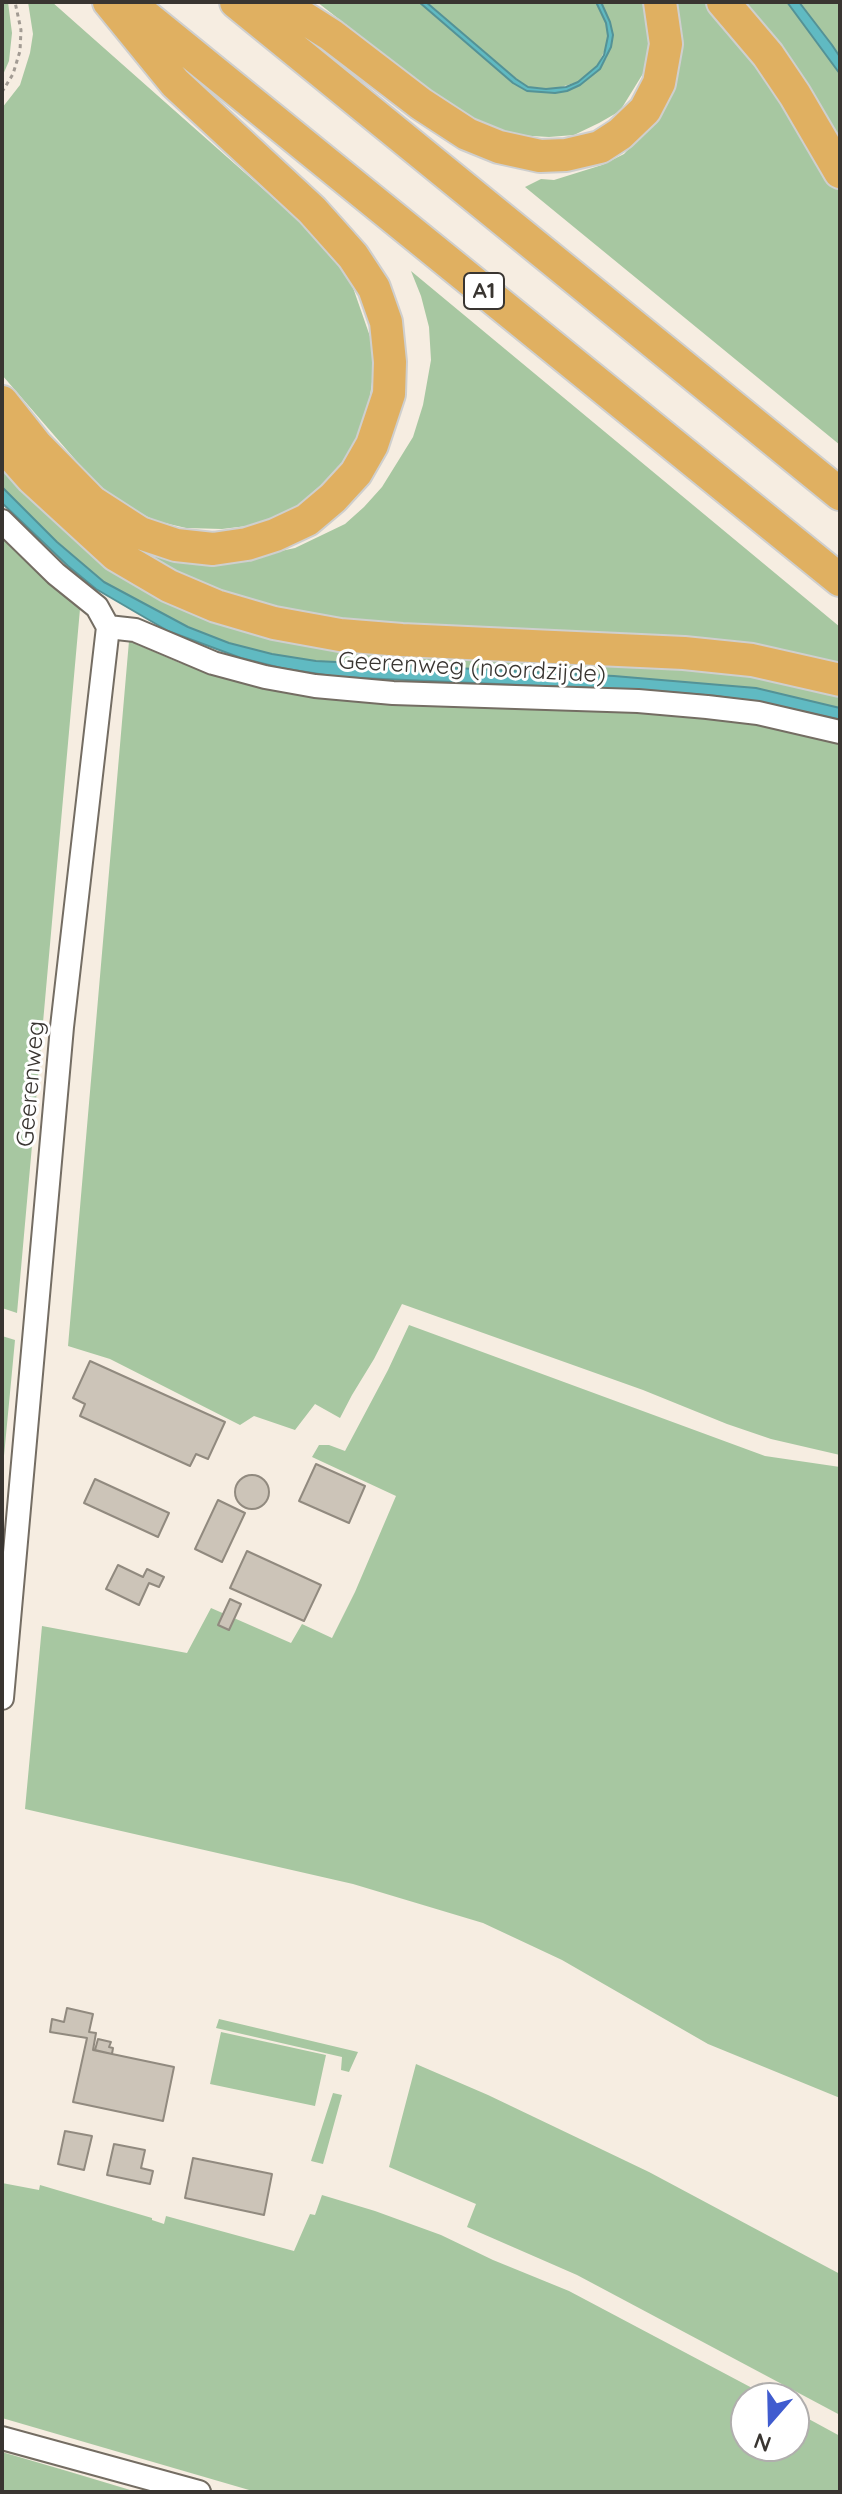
<!DOCTYPE html>
<style>
body{margin:0}
#map{position:relative;width:842px;height:2494px;overflow:hidden;background:#f6ede1;font-family:Quicksand,sans-serif}
canvas{display:block}
.frame{position:absolute;inset:0;border:4px solid #393531;pointer-events:none}
.north{position:absolute;left:730px;top:2382px;width:80px;height:80px;box-sizing:border-box;background:#fff;border:2px solid #b0aead;border-radius:50%;rotate:200deg;font-size:22px;font-weight:700;line-height:32px;text-align:center;color:#393531}
.north::after{content:'';display:block;margin:auto;width:28px;height:36px;background:#405ccf;clip-path:polygon(50% 0,100% 100%,50% 72%,0 100%)}
</style>
<div id="map">
<canvas width="842" height="2494"></canvas>
<div class="frame"></div>
<div class="north">N</div>
</div>
<script>
const g = document.querySelector('canvas').getContext('2d');
g.lineJoin = 'round';
function paint(path, color) { g.fillStyle = color; g.fill(path, 'evenodd'); }
const poly = rows => new Path2D(rows.map(r => 'M' + r).join(''));
function trace(path, color, width, dash) { g.strokeStyle = color; g.lineWidth = width; g.lineCap = dash ? 'butt' : 'round'; g.setLineDash(dash || []); g.stroke(path); }
function drawText(font, color, halo, rows, align = 'center') {
  g.font = font + ' Quicksand,sans-serif'; g.lineWidth = 6; g.setLineDash([]); g.textBaseline = 'middle'; g.strokeStyle = halo; g.fillStyle = color; for (const [text, x, y, turn = 0] of rows) {
    g.save(); g.translate(x, y); g.rotate((+turn || 0) * Math.PI / 180); g.textAlign = isNaN(turn) ? turn : align; if (halo) g.strokeText(text, 0, 0); g.fillText(text, 0, 0); g.restore();
  }
}
paint(poly([
 [2,2,8,2,12,33,9,61,2,77],
 [28,2,52,2,297,219,350,279,374,348,373,375,368,410,355,446,335,473,289,513,255,525,222,529,186,528,156,521,122,504,92,479,2,375,2,108,20,85,30,53,33,34],
 [317,2,419,2,513,83,527,91,555,93,567,91,580,85,600,69,607,57,610,22,601,2,643,2,649,33,647,67,620,111,599,123,574,135,549,137,515,135,490,127,458,112],
 [426,2,596,2,606,23,608,35,607,46,597,66,578,82,554,89,528,87,516,79],
 [673,2,712,2,840,187,840,445,525,187,541,179,554,180,602,165,624,154,661,115,673,89],
 [740,2,787,2,827,54,840,74,840,143],
 [799,2,840,2,840,57,832,45],
 [411,271,840,627,840,668,272,615,150,563,2,430,2,408,83,503,248,558,295,548,345,524,364,507,382,487,413,437,423,405,431,360,429,327,421,296],
 [2,463,187,609,718,669,840,694,840,708,756,688,614,676,316,661,272,654,229,643,188,627,104,582,57,542,2,487],
 [2,534,52,587,80,609,17,1313,2,1308],
 [129,641,180,663,237,678,757,720,840,738,840,1455,771,1439,727,1424,643,1390,402,1304,374,1359,352,1395,340,1418,315,1404,295,1430,254,1416,240,1425,110,1359,68,1346],
 [409,1325,765,1456,840,1467,840,2098,708,2044,562,1960,483,1923,353,1884,25,1809,42,1626,187,1653,211,1608,291,1643,302,1624,332,1638,355,1592,396,1496,312,1457,319,1445,329,1445,345,1451,388,1370],
 [2,1336,15,1340,2,1477],
 [219,2019,358,2052,349,2072,341,2070,342,2057,216,2028],
 [221,2032,326,2055,315,2106,210,2084],
 [416,2064,488,2095,649,2172,840,2274,840,2415,577,2275,467,2227,476,2204,389,2167],
 [333,2093,342,2095,323,2164,311,2161],
 [2,2183,39,2190,40,2185,152,2218,152,2220,164,2224,166,2216,294,2251,310,2214,315,2215,322,2195,375,2211,441,2235,493,2260,569,2291,771,2398,746,2398,746,2446,794,2446,794,2411,840,2436,840,2492,256,2492,2,2418],
 [2,2452,67,2471,137,2492,2,2492]
]), '#a7c7a1');
const water = poly([
 [419,2,426,2,516,79,528,87,546,89,566,87,578,82,597,66,604,55,608,36,606,23,596,2,601,2,610,22,613,35,611,47,600,69,580,85,567,91,555,93,527,91,513,83,419,2],
 [787,2,799,2,832,45,840,57,840,74,787,2],
 [2,487,57,542,104,582,188,627,229,643,272,654,316,661,614,676,756,688,840,708,840,720,774,705,717,696,657,691,338,677,281,668,241,658,168,631,96,589,68,566,2,503,2,487]
]);
paint(water, '#60bac2');
trace(water, '#549296', 2);
const building = poly([
 [90,1361,225,1422,208,1459,196,1454,190,1466,80,1416,85,1404,73,1398,90,1361],
 [316,1464,365,1486,349,1523,299,1501,316,1464],
 '235 1492a17 17 0 1 1 34 0a17 17 0 1 1-34 0Z',
 [95,1479,169,1513,158,1537,84,1503,95,1479],
 [218,1500,245,1513,222,1562,195,1549,218,1500],
 [247,1551,321,1585,304,1621,230,1588,247,1551],
 [118,1565,143,1577,147,1569,164,1577,159,1587,149,1583,139,1605,106,1589,118,1565],
 [230,1599,241,1604,229,1630,218,1625,230,1599],
 [67,2008,93,2014,89,2032,96,2033,93,2050,174,2067,163,2121,73,2102,87,2038,50,2032,52,2019,64,2022,67,2008],
 [98,2039,111,2042,109,2047,113,2048,112,2054,95,2050,98,2039],
 [65,2131,92,2136,84,2170,58,2164,65,2131],
 [114,2144,145,2150,141,2168,153,2171,150,2184,107,2175,114,2144],
 [193,2158,272,2174,264,2215,185,2198,193,2158]
]);
paint(building, '#ccc4b8');
trace(building, '#918a7f', 2);
const minor = poly([
 [2,521,56,574,97,607,108,627,62,1027,2,1698],
 [108,627,135,630,213,663,265,677,315,686,393,693,638,701,707,707,758,713,840,732],
 [2,2438,199,2492]
]);
const highway = poly([
 [128,2,840,580],
 [236,2,840,494],
 [279,2,331,35,421,104,467,134,499,147,540,156,566,155,600,147,620,134,645,110,659,83,666,44,660,2],
 [723,2,768,55,795,95,840,172],
 [2,402,36,445,92,502,140,533,176,545,213,549,247,544,275,535,307,520,333,498,356,473,372,445,389,394,390,362,386,322,374,288,353,256,312,210,175,83,109,2],
 [2,444,32,478,116,555,169,586,216,606,274,623,340,635,402,640,684,653,752,660,840,680]
]);
trace(minor, '#746d63', 26);
trace(highway, '#cfcfce', 36);
trace(poly([
 [2,92,13,74,20,51,21,30,15,2]
]), '#a29b93', 3, [4, 4]);
trace(minor, '#fff', 22);
trace(highway, '#e0b061', 32);
for (const [x, y, w] of [
 [484,291,40]
]) { const box = new Path2D(); box.roundRect(x - w / 2, y - 18, w, 36, 6); g.fillStyle = '#fff'; g.fill(box); trace(box, '#393531', 2); }
drawText('bold 22px', '#393531', null, [
 ["A1",484,291]
]);
drawText('24px', '#393531', '#fff', [
 ["Geerenweg (noordzijde)",472,668,3],
 ["Geerenweg",31,1084,-85]
]);
</script>
